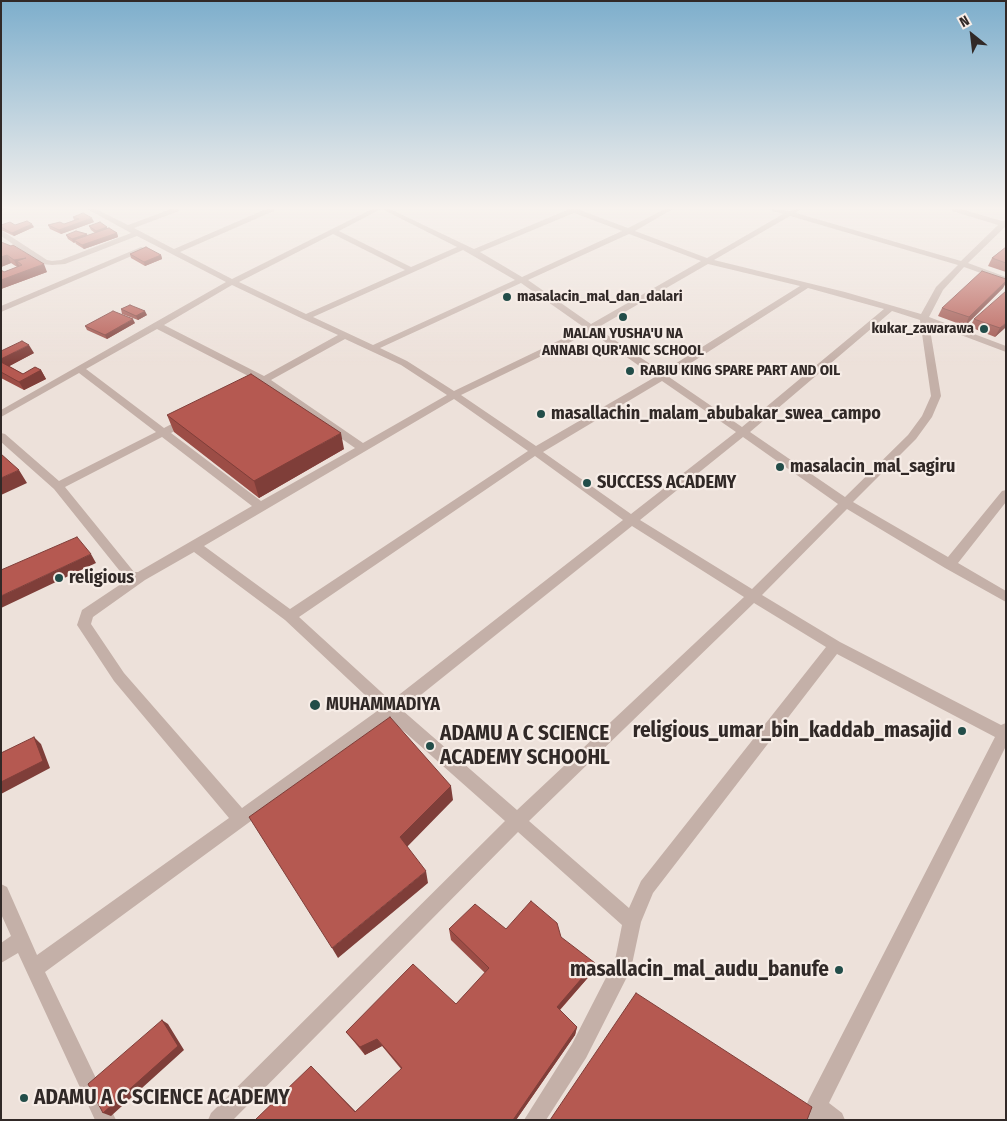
<!DOCTYPE html>
<style>
body{margin:0}
#map{position:relative;width:1007px;height:1121px;overflow:hidden;background:#ede1da;font-family:"Fira Sans Condensed",sans-serif}
canvas{display:block}
.frame{position:absolute;inset:0;border:2px solid #312927;pointer-events:none}
.north{position:absolute;left:947px;top:10px;width:50px;height:50px;-webkit-text-stroke:4px #f6ece6;paint-order:stroke;rotate:331deg;font-size:14px;font-weight:700;line-height:20px;text-align:center;color:#312927}
.north::after{content:'';display:block;margin:auto;width:18px;height:22px;background:#312927;clip-path:polygon(50% 0,100% 100%,50% 72%,0 100%)}
</style>
<div id="map">
<canvas width="1007" height="1121"></canvas>
<div class="frame"></div>
<div class="north">N</div>
</div>
<script>
const g = document.querySelector('canvas').getContext('2d');
g.lineJoin = 'round';
const poly = rows => new Path2D(rows.map(r => 'M' + r).join(''));
function paint(path, color) { g.fillStyle = color; g.fill(path, 'evenodd'); }
function trace(path, color, width, dash) { g.strokeStyle = color; g.lineWidth = width; g.lineCap = dash ? 'butt' : 'round'; g.setLineDash(dash || []); g.stroke(path); }
function drawText(font, color, halo, rows, align = 'center') {
  g.font = font + ' "Fira Sans Condensed",sans-serif'; g.lineWidth = 4.5; g.setLineDash([]); g.textBaseline = 'middle'; g.strokeStyle = halo; g.fillStyle = color; for (const [text, x, y, turn = 0] of rows) {
    g.save(); g.translate(x, y); g.rotate((+turn || 0) * Math.PI / 180); g.textAlign = isNaN(turn) ? turn : align; if (halo) g.strokeText(text, 0, 0); g.fillText(text, 0, 0); g.restore();
  }
}
paint(poly([
 [87,209,96,209,128,225,171,209,179,209,179,211,134,228,174,249,266,209,274,209,274,211,180,252,232,279,372,209,381,209,339,231,411,267,457,247,382,209,390,209,474,249,567,210,567,209,580,209,580,210,628,228,665,209,673,209,635,231,707,258,783,214,772,211,772,209,789,211,800,209,796,213,961,261,998,225,952,211,952,209,961,209,1002,221,1006,220,1006,226,968,263,1006,277,1006,282,964,267,943,290,929,317,1006,346,1006,352,929,323,941,396,932,417,916,439,853,502,948,557,1002,491,1006,490,1006,502,958,563,1006,591,1006,602,945,568,847,509,762,595,840,642,1001,725,1006,723,1006,746,829,1103,842,1113,845,1120,800,1120,809,1099,995,737,837,654,653,893,641,922,631,969,586,1058,546,1120,524,1120,572,1044,615,960,622,925,518,832,233,1120,208,1120,211,1113,505,821,390,719,45,972,116,1120,95,1120,18,953,1,963,1,943,11,936,1,914,1,884,7,887,37,955,229,818,114,681,77,625,82,610,127,580,54,489,1,442,1,433,5,434,59,481,156,432,79,373,1,417,1,410,226,282,137,236,65,264,52,265,42,264,1,236,1,230,47,260,52,261,61,260,131,233,87,209],
 [574,213,622,231,522,277,480,252,574,213],
 [790,216,958,265,936,287,921,314,845,292,714,260,790,216],
 [333,234,405,270,306,314,239,282,333,234],
 [629,234,701,261,591,324,528,280,629,234],
 [463,250,515,280,373,345,313,317,463,250],
 [708,264,800,286,662,372,597,328,708,264],
 [521,283,585,328,454,391,407,361,380,348,521,283],
 [232,285,303,319,338,335,264,376,164,325,232,285],
 [808,288,884,309,742,427,669,377,808,288],
 [892,311,920,320,931,396,922,416,908,435,845,497,750,432,892,311],
 [157,329,256,380,243,387,243,391,251,391,263,384,355,448,261,501,171,433,191,422,192,420,191,418,183,418,164,428,86,369,157,329],
 [591,332,655,377,536,446,461,395,591,332],
 [345,339,401,365,447,395,363,443,271,380,345,339],
 [662,381,736,432,631,514,543,452,662,381],
 [454,399,528,451,290,609,204,546,454,399],
 [162,437,252,506,138,572,134,572,65,487,162,437],
 [743,437,838,504,752,589,640,520,743,437],
 [535,456,623,520,391,701,299,617,535,456],
 [632,526,744,597,517,810,402,710,632,526],
 [194,552,285,620,380,709,242,808,124,673,91,624,93,617,145,580,194,552],
 [754,603,826,647,641,881,629,908,529,821,754,603],
 [141,247,148,249,1,312,1,306,141,247]
]), '#c4b0a8');
paint(poly([
 [73,217,94,222,61,234,50,229,48,225,64,224,74,220],
 [1,225,15,225,34,227,14,236,1,230],
 [89,226,108,228,117,233,118,237,84,249,76,244,75,242,74,243,68,239,66,235,87,234,87,236,95,233,91,230],
 [1,242,47,272,1,289,1,270,4,272,17,267,11,263,1,267],
 [1006,247,1006,272,988,266,992,258],
 [130,254,161,255,162,259,145,266,131,258],
 [1006,279,1006,283,1003,288,965,326,938,316,942,308],
 [121,309,147,315,138,320,122,314],
 [974,319,1006,327,995,337,970,327],
 [135,323,107,339,87,330,85,326],
 [1,351,34,353,9,366,23,374,41,370,46,379,24,390,1,378],
 [167,415,344,449,259,498,174,432],
 [449,929,506,929,561,937,592,973,560,1010,577,1027,575,1035,516,1120,255,1120,318,1073,355,1112,401,1069,382,1046,365,1055,346,1032,456,1004,485,973,451,940]
]), '#9c4d46');
paint(poly([
 [1,208,9,208,1,211],
 [92,218,94,222,61,234,59,230],
 [32,224,34,227,14,236,12,233],
 [107,227,109,231,98,234,96,231],
 [117,233,118,237,84,249,82,245],
 [87,234,88,238,74,240,75,242,74,243,72,239],
 [1,249,7,255,11,263,1,267],
 [161,255,162,259,145,266,144,262],
 [26,258,17,261,20,268,18,268,14,260],
 [44,264,47,272,1,289,1,280],
 [1006,281,1003,288,965,326,969,317],
 [145,311,147,315,138,320,136,316],
 [133,319,135,323,107,339,105,335],
 [1006,323,1006,327,995,337,1000,328],
 [29,345,34,353,4,369,1,364,1,359],
 [41,370,46,379,24,390,19,382],
 [341,433,344,449,259,498,254,481],
 [19,470,27,483,1,495,1,478],
 [91,554,96,563,1,608,1,596],
 [34,737,41,744,50,768,1,794,1,782],
 [451,786,453,800,404,850,400,837],
 [426,871,428,883,338,958,332,948],
 [595,963,592,973,555,1015,557,1007],
 [162,1020,168,1024,184,1050,111,1116,103,1113],
 [577,1027,575,1035,516,1120,513,1120],
 [377,1039,382,1046,365,1055,360,1047],
 [311,1066,318,1073,361,1117,355,1112]
]), '#7f3e39');
const building = poly([
 [83,213,92,218,59,230,48,225,60,222,64,224,79,219,73,217,83,213],
 [27,221,32,224,12,233,1,227,1,225,10,222,15,225,27,221],
 [100,222,107,227,96,231,89,226,100,222],
 [109,228,117,233,82,245,74,240,109,228],
 [76,231,87,234,72,239,66,235,76,231],
 [1,242,11,246,13,245,44,264,1,280,1,270,4,272,22,265,17,261,26,258,14,260,7,255,1,257,1,249,2,248,1,249,1,242],
 [146,247,161,255,144,262,130,254,146,247],
 [1006,247,1006,263,992,258,1006,247],
 [982,271,1006,279,1006,281,969,317,942,308,982,271],
 [1006,291,1006,323,1000,328,974,319,1006,291],
 [130,305,145,311,136,316,121,309,130,305],
 [113,311,133,319,105,335,85,326,113,311],
 [22,341,29,345,1,359,1,351,22,341],
 [1,362,23,374,35,367,41,370,19,382,1,372,1,362],
 [251,374,341,433,254,481,167,415,251,374],
 [1,454,19,470,1,478,1,454],
 [77,537,91,554,1,596,1,570,77,537],
 [390,717,451,786,400,837,426,871,332,948,249,817,390,717],
 [34,737,43,761,1,782,1,753,34,737],
 [531,901,557,923,561,937,595,963,557,1007,577,1027,513,1120,255,1120,311,1066,355,1112,402,1068,377,1039,360,1047,346,1032,413,964,456,1004,489,968,449,929,475,904,506,929,531,901],
 [636,993,812,1107,807,1120,550,1120,636,993],
 [162,1020,178,1046,103,1113,88,1084,162,1020]
]);
paint(building, '#b55951');
trace(building, '#7f3e39', 1);
const sky = g.createLinearGradient(0, 0, 0, 365);
sky.addColorStop(0, '#7daecc');
sky.addColorStop(0.57, '#f7f2ee');
sky.addColorStop(1, '#f7f2ee00');
g.fillStyle = sky;
g.fillRect(0, 0, 1007, 365);
for (const [x, y, r, color] of [
 [507,297,5,"#224d49"],
 [623,317,5,"#224d49"],
 [984,329,5,"#224d49"],
 [630,371,5,"#224d49"],
 [541,414,5,"#224d49"],
 [780,467,5,"#224d49"],
 [587,483,5,"#224d49"],
 [59,578,5,"#224d49"],
 [315,705,6,"#224d49"],
 [962,731,5,"#224d49"],
 [430,746,5,"#224d49"],
 [839,970,5,"#224d49"],
 [24,1098,5,"#224d49"]
]) { const dot = new Path2D(); dot.arc(x, y, r, 0, 2 * Math.PI); g.fillStyle = color; g.fill(dot); trace(dot, '#f6ece6', 2); }
drawText('bold 15px', '#312927', '#f6ece6', [
 ["masalacin_mal_dan_dalari",517,297],
 ["kukar_zawarawa",974,329,"right"],
 ["MALAN YUSHA'U NA",623,334,"center"],
 ["ANNABI QUR'ANIC SCHOOL",623,351,"center"],
 ["RABIU KING SPARE PART AND OIL",640,371]
], 'left');
drawText('bold 18px', '#312927', '#f6ece6', [
 ["masallachin_malam_abubakar_swea_campo",551,414],
 ["masalacin_mal_sagiru",790,467],
 ["SUCCESS ACADEMY",597,483],
 ["religious",69,578],
 ["MUHAMMADIYA",326,705]
], 'left');
drawText('bold 21px', '#312927', '#f6ece6', [
 ["religious_umar_bin_kaddab_masajid",952,731],
 ["ADAMU A C SCIENCE",440,734,"left"],
 ["ACADEMY SCHOOHL",440,758,"left"],
 ["masallacin_mal_audu_banufe",829,970],
 ["ADAMU A C SCIENCE ACADEMY",34,1098,"left"]
], 'right');
</script>
